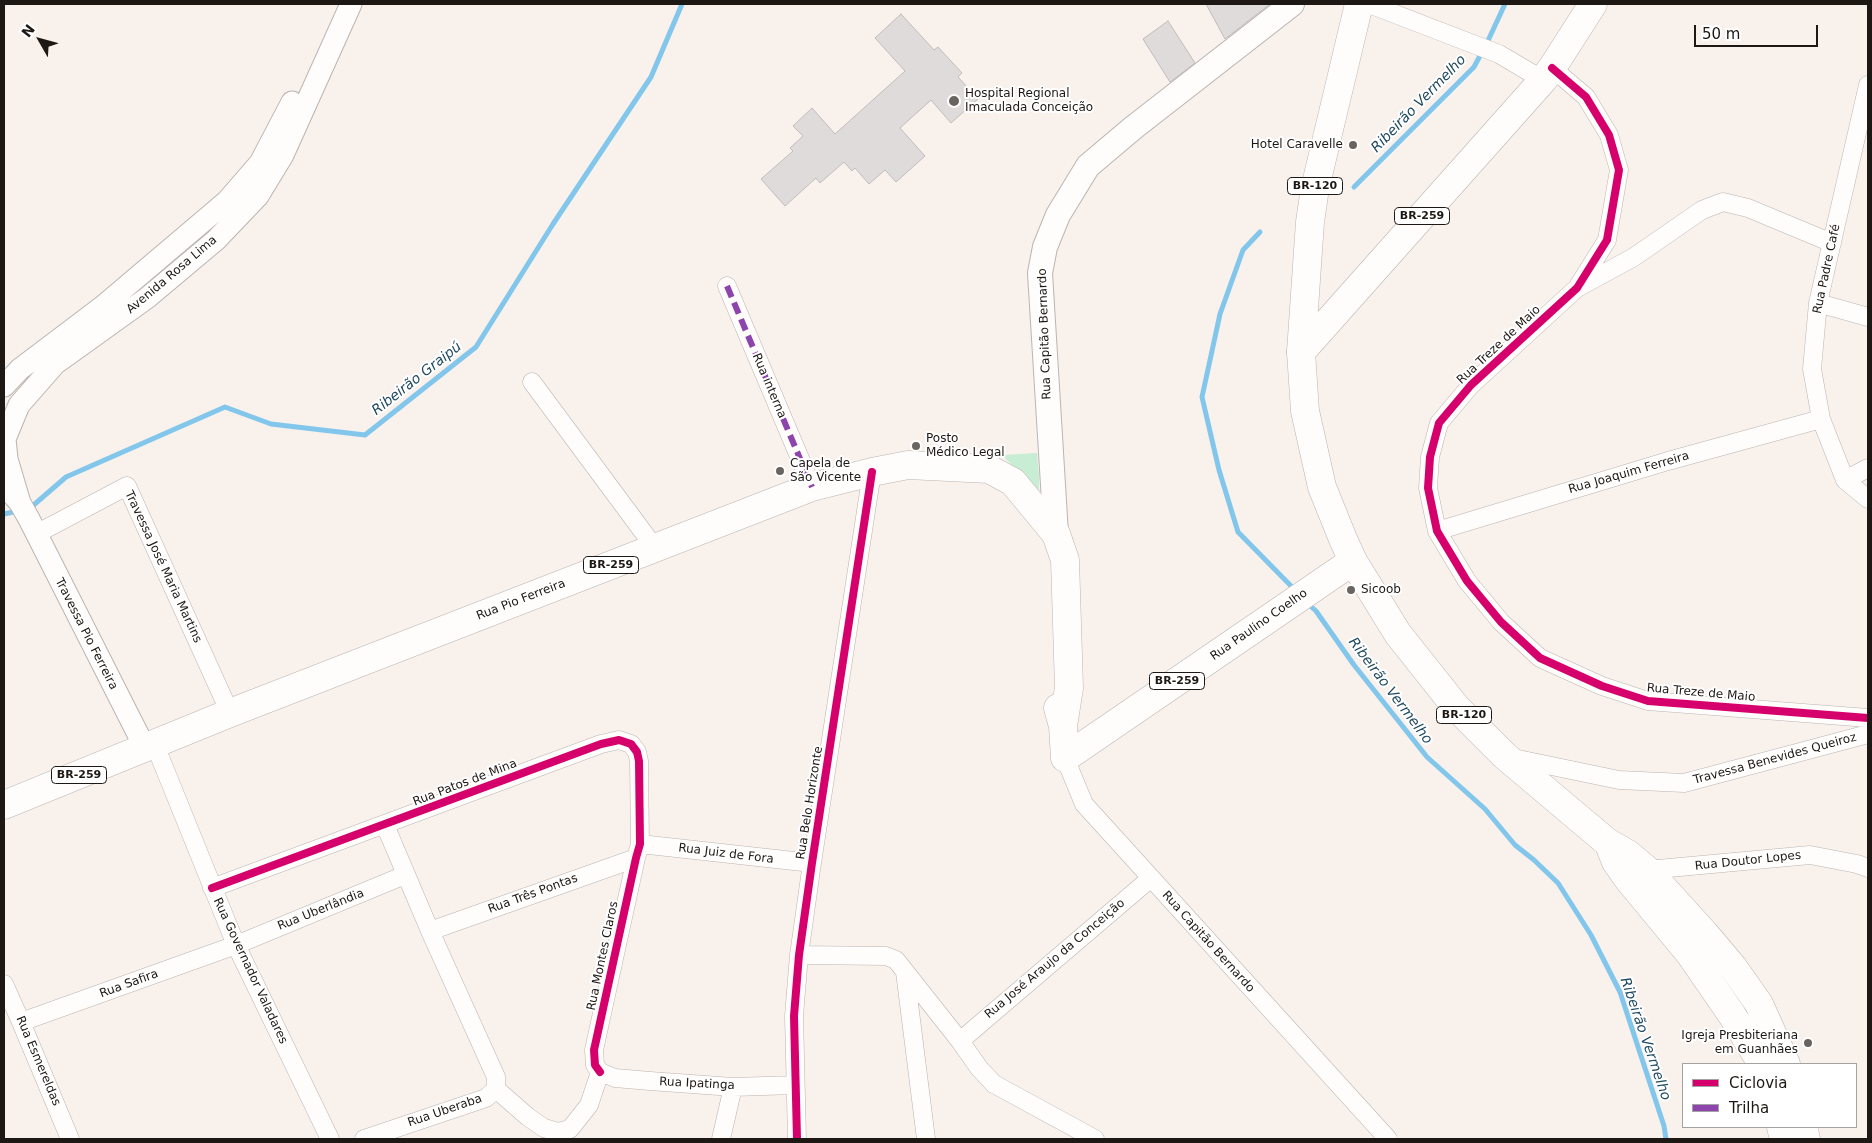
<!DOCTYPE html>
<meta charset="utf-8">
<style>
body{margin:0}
#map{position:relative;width:1872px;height:1143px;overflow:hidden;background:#f8f1ec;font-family:"DejaVu Sans",sans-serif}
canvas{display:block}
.frame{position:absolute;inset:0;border:5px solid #1e1814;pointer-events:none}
.legend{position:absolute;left:1682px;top:1063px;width:175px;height:65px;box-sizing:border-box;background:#fff;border:1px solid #a5a3a1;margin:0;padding:6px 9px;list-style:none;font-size:15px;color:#1e1814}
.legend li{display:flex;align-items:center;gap:10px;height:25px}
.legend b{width:25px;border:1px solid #a5a3a1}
.north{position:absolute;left:15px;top:15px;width:50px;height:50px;-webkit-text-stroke:4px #fff;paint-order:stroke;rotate:308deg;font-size:14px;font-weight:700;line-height:20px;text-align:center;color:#1e1814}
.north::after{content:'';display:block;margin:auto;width:18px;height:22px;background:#1e1814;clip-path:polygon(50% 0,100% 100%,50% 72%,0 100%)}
.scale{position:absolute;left:1694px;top:25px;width:124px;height:22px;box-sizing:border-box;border:2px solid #1e1814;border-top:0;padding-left:6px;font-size:15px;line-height:18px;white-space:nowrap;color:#1e1814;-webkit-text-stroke:4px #fff;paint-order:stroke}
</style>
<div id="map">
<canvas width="1872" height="1143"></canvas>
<div class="frame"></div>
<ul class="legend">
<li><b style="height:6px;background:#d6006c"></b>Ciclovia</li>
<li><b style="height:6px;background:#8e44ad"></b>Trilha</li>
</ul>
<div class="north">N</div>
<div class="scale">50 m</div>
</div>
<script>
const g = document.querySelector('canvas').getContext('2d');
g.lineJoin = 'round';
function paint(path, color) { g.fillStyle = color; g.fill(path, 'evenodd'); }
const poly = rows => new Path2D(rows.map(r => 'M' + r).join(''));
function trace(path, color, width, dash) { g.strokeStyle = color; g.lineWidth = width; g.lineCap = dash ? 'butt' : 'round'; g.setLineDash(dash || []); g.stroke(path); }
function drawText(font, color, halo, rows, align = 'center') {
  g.font = font + ' "DejaVu Sans",sans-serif'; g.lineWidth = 4; g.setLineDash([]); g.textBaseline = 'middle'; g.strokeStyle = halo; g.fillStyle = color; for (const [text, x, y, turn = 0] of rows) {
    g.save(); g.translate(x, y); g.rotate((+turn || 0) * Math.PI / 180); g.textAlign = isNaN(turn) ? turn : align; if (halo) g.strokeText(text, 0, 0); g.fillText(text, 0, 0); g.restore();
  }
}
paint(poly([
 [1037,453,1039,476,1039,499,1017,470,1002,455]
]), '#c8edd5');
trace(poly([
 [1486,45,1505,4],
 [1354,187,1474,67,1482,52],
 [1260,232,1243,250,1220,314,1202,397,1219,470,1238,532,1295,590],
 [29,509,66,477,225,407,271,424,365,435,476,347,553,224,651,77,682,4],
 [4,514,18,511],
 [1306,602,1316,611,1354,665,1427,757,1485,809,1515,845,1534,860,1558,883,1591,935,1620,992,1664,1126,1666,1139]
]), '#82c7eb', 5);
const building = poly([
 [1206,4,1270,4,1225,39,1206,4],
 [901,14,934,50,938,47,962,73,958,77,978,99,951,123,931,100,900,128,925,156,896,182,885,170,869,184,855,168,852,171,844,162,820,183,816,178,785,206,761,179,793,151,790,148,803,136,793,126,812,108,835,134,905,71,875,38,901,14],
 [1168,21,1195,63,1170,82,1143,39,1168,21]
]);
paint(building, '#e0dbdb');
trace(building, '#c0bbbb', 1);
const minor = poly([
 [1369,4,1499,54,1543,80],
 [1552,68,1586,97,1609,135,1619,170,1607,240,1577,288,1471,385,1439,423,1430,457,1428,488,1437,531,1467,581,1501,622,1540,658,1602,686,1648,701,1868,718],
 [1868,85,1818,303,1812,369,1821,419,1845,480,1868,499],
 [727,286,812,487],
 [1579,287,1634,257,1702,210,1723,202,1748,208,1832,243],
 [1818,303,1868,317],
 [532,382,655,548],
 [1845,480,1868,468],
 [1437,531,1668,461,1821,419],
 [36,534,127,486,230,713],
 [155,745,236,945,330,1139],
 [1065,758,1084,804,1388,1139],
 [1513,758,1619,780,1684,783,1868,734],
 [385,825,430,931,496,1077,496,1089],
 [640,844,812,863],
 [1642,873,1647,870,1810,855,1857,864,1868,868],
 [212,888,601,744,619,740,631,744,637,752,639,761,640,844,636,858,594,1050,595,1065,600,1072],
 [430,931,636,858],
 [799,955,886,956,896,960,960,1041,979,1068,994,1084,1095,1139],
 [905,972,926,1139],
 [4,984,21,1022,70,1139],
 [21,1022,236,945,405,875],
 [960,1041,1151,878],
 [600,1072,615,1078,650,1081,733,1087,795,1085],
 [496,1089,528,1117,544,1128,558,1132,570,1129,589,1105,600,1072],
 [364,1139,486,1098,496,1089],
 [721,1139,733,1087],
 [797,1139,794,1016,799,955,812,863,872,472]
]);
const tertiary = poly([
 [4,386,20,369,102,307,227,201,260,163,292,102],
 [12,494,20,503,29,519,145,748],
 [20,503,7,459,5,439,19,405,55,364,147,298,216,240,258,196,283,155,351,4]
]);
const secondary = poly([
 [1056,534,1040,273,1045,247,1058,215,1088,166,1133,128,1292,4]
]);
const primary = poly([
 [1301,352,1310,222,1315,188,1359,4],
 [1353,561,1398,634,1456,707,1505,756,1607,842,1628,854,1647,870,1705,934,1733,967,1759,1004,1786,1064],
 [1610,847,1616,862,1628,879,1690,954,1732,1015,1762,1064],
 [1781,1127,1784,1139],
 [1803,1127,1806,1139]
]);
const trunk = poly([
 [1058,708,1063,726,1065,758,1353,561,1343,539,1322,487,1305,411,1301,352,1543,80,1552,68,1593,4],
 [4,805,230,713,812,487,872,472,908,465,989,469,1013,482,1056,534,1065,560,1069,688,1063,726]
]);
trace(minor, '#bbb4b0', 19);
trace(tertiary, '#bbb4b0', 23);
trace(secondary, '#bbb4b0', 26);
trace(primary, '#bbb4b0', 29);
trace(trunk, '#bbb4b0', 29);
trace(minor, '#fefdfc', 18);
trace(tertiary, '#fefdfc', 21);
trace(secondary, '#fefdfc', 24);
trace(primary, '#fefdfc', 28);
trace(trunk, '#fefdfc', 28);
trace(poly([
 [727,286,812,487]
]), '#8e44ad', 6, [12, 6]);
trace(poly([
 [1552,68,1586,97,1609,135,1619,170,1607,240,1577,288,1471,385,1439,423,1430,457,1428,488,1437,531,1467,581,1501,622,1540,658,1602,686,1648,701,1868,718],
 [212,888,601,744,619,740,631,744,637,752,639,761,640,844,636,858,594,1050,595,1065,600,1072],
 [797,1139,794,1016,799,955,812,863,872,472]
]), '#d6006c', 8);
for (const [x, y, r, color] of [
 [954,101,6,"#6a6460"],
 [1353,145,5,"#6a6460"],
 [916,446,5,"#6a6460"],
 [780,471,5,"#6a6460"],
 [1351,590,5,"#6a6460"],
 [1808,1043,5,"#6a6460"]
]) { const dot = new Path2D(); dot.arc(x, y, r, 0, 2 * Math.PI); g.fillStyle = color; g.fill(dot); trace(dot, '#fff', 2); }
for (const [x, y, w] of [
 [1315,186,55],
 [1422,216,55],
 [611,565,55],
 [1177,681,55],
 [1464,715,55],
 [79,775,55]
]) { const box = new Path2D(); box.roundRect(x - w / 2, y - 8.5, w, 17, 4); g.fillStyle = '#fff'; g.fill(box); trace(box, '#1e1814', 1); }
drawText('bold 11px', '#1e1814', null, [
 ["BR-120",1315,186],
 ["BR-259",1422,216],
 ["BR-259",611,565],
 ["BR-259",1177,681],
 ["BR-120",1464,715],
 ["BR-259",79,775]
]);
drawText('12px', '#1e1814', '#fff', [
 ["Hospital Regional",965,94],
 ["Imaculada Conceição",965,108],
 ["Hotel Caravelle",1343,145,"right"],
 ["Posto",926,439],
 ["Médico Legal",926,453],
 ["Capela de",790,464],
 ["São Vicente",790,478],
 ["Sicoob",1361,590],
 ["Igreja Presbiteriana",1798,1036,"right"],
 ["em Guanhães",1798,1050,"right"]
], 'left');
drawText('12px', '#1e1814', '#fff', [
 ["Rua Padre Café",1827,269,-78],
 ["Avenida Rosa Lima",172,275,-40],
 ["Rua Capitão Bernardo",1045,334,-92],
 ["Rua Treze de Maio",1499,345,-43],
 ["Rua interna",769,386,67],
 ["Rua Joaquim Ferreira",1629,473,-16],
 ["Travessa José Maria Martins",163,567,65],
 ["Rua Pio Ferreira",521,600,-21],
 ["Rua Paulino Coelho",1259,625,-35],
 ["Travessa Pio Ferreira",86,634,63],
 ["Rua Treze de Maio",1701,693,5],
 ["Travessa Benevides Queiroz",1775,759,-15],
 ["Rua Patos de Mina",465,783,-21],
 ["Rua Belo Horizonte",810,803,-81],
 ["Rua Juiz de Fora",726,854,7],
 ["Rua Doutor Lopes",1748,861,-6],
 ["Rua Três Pontas",533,894,-20],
 ["Rua Uberlândia",321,910,-22],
 ["Rua Capitão Bernardo",1208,942,48],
 ["Rua Montes Claros",603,956,-78],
 ["Rua José Araujo da Conceição",1055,959,-40],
 ["Rua Governador Valadares",250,971,65],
 ["Rua Safira",129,984,-20],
 ["Rua Esmereldas",38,1061,67],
 ["Rua Ipatinga",697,1084,3],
 ["Rua Uberaba",445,1111,-19]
]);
drawText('italic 14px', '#204a61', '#fff', [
 ["Ribeirão Vermelho",1419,104,-46],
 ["Ribeirão Graipú",417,379,-38],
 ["Ribeirão Vermelho",1390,691,53],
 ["Ribeirão Vermelho",1645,1039,71]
]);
</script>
